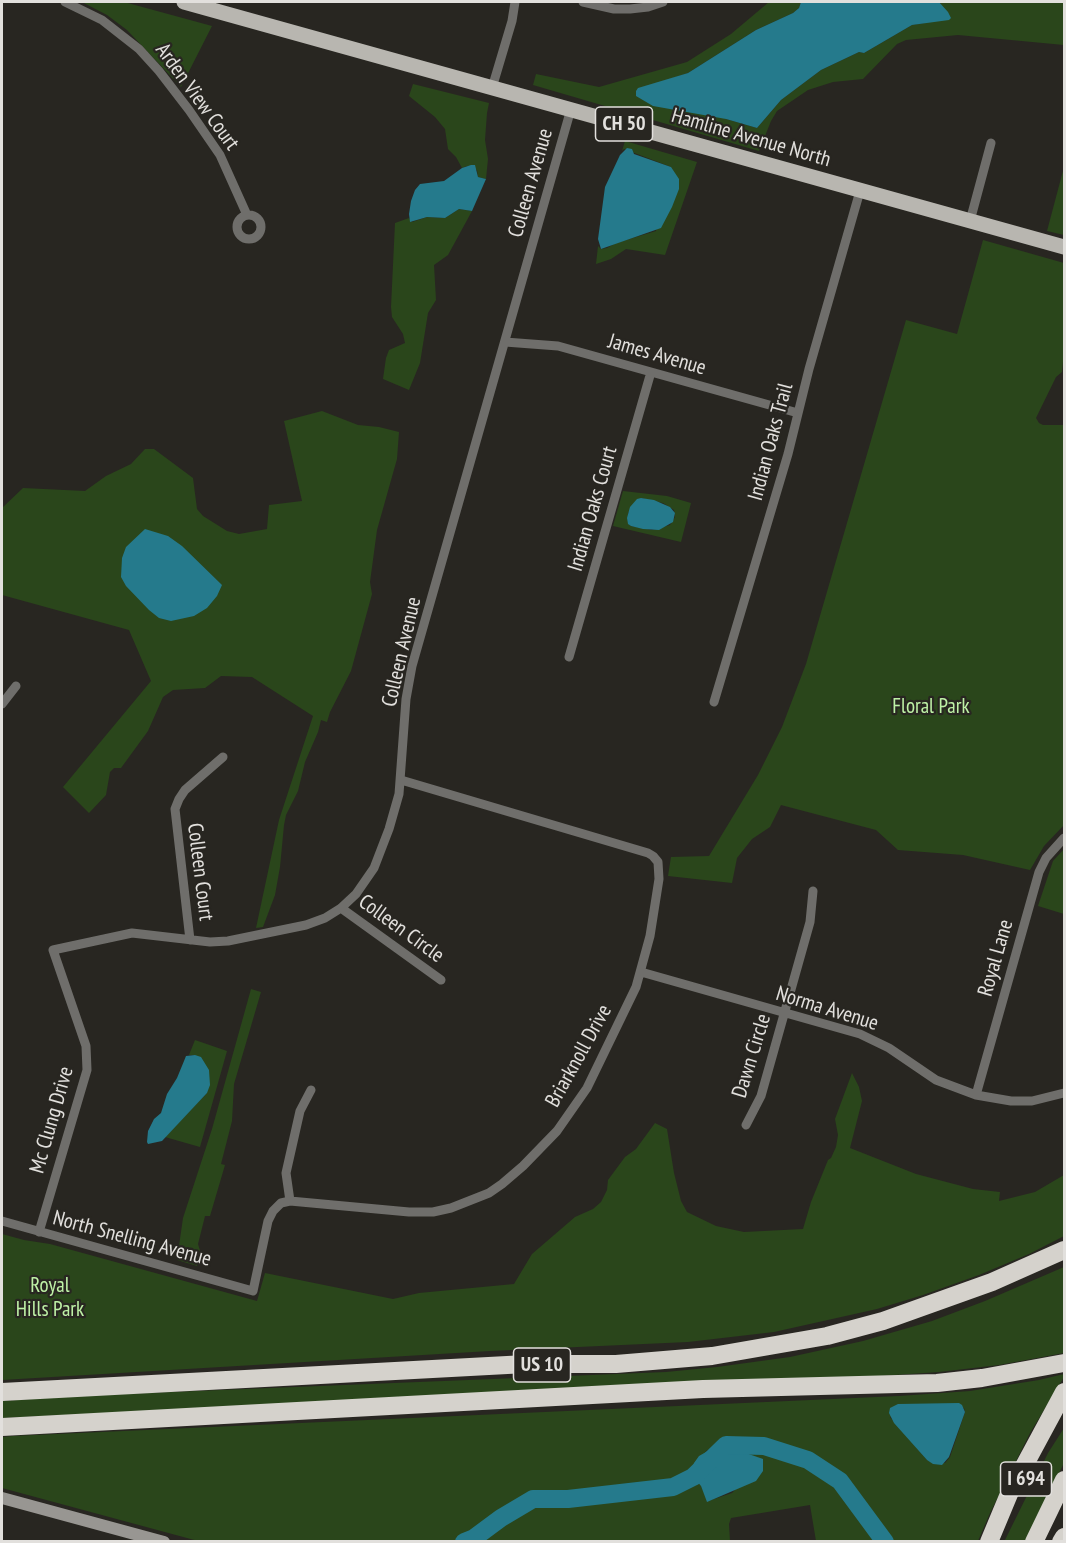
<!DOCTYPE html>
<style>
body{margin:0}
#map{position:relative;width:1066px;height:1543px;overflow:hidden;background:#282621;font-family:"PT Sans Narrow",sans-serif}
canvas{display:block}
.frame{position:absolute;inset:0;border:3px solid #e2e0dd;pointer-events:none}
</style>
<div id="map">
<canvas width="1066" height="1543"></canvas>
<div class="frame"></div>
</div>
<script>
const g = document.querySelector('canvas').getContext('2d');
g.lineJoin = 'round';
function paint(path, color) { g.fillStyle = color; g.fill(path, 'evenodd'); }
const poly = rows => new Path2D(rows.map(r => 'M' + r).join(''));
function trace(path, color, width, dash) { g.strokeStyle = color; g.lineWidth = width; g.lineCap = dash ? 'butt' : 'round'; g.setLineDash(dash || []); g.stroke(path); }
function drawText(font, color, halo, rows, align = 'center') {
  g.font = font + ' "PT Sans Narrow",sans-serif'; g.lineWidth = 4.5; g.setLineDash([]); g.textBaseline = 'middle'; g.strokeStyle = halo; g.fillStyle = color; for (const [text, x, y, turn = 0] of rows) {
    g.save(); g.translate(x, y); g.rotate((+turn || 0) * Math.PI / 180); g.textAlign = isNaN(turn) ? turn : align; if (halo) g.strokeText(text, 0, 0); g.fillText(text, 0, 0); g.restore();
  }
}
paint(poly([
 [82,2,124,2,212,26,181,87,127,30,107,15],
 [769,2,801,2,799,8,793,13,756,30,688,73,670,79,726,119,757,128,781,100,821,70,859,52,864,53,912,25,925,23,941,3,939,2,1064,2,1064,45,958,35,906,40,897,44,863,79,833,82,808,90,777,111,771,121,759,151,533,85,536,74,599,87,687,62,731,34],
 [413,84,489,103,487,113,485,140,488,159,486,179,478,177,477,170,467,166,462,168,456,157,448,149,445,129,435,117,409,96],
 [625,141,697,162,665,255,626,249,611,259,596,264,598,246,601,249,607,248,616,243,656,231,671,167,624,149,622,151],
 [1064,167,1064,235,1047,231],
 [459,209,472,211,448,255,434,265,436,300,428,313,420,363,409,390,383,379,386,358,389,350,405,343,403,334,392,317,391,307,395,223,409,218,412,222,427,217,445,218],
 [983,240,1064,263,1064,352,1062,372,1056,377,1036,418,1039,423,1043,425,1064,425,1064,825,1044,846,1030,870,963,855,898,850,876,830,781,805,770,827,752,839,737,858,732,883,668,876,671,857,709,856,758,775,782,727,806,664,906,320,957,334],
 [322,411,358,425,379,427,399,432,397,459,377,530,370,582,372,594,351,671,330,712,327,722,321,720,318,732,305,762,298,791,286,815,284,825,280,867,275,895,263,927,256,928,279,820,313,716,252,677,221,676,205,688,173,690,163,697,148,731,121,768,114,768,110,772,106,795,89,813,63,787,151,681,129,630,2,595,2,508,23,488,85,491,106,476,131,464,145,449,154,449,193,478,197,509,203,516,227,531,239,534,267,529,269,505,302,501,284,421],
 [623,491,667,496,691,503,681,542,613,526],
 [641,498,663,503,674,510,675,517,670,525,652,530,631,526,628,523,628,513],
 [1064,849,1064,914,1038,906,1053,861],
 [251,989,261,992,234,1084,232,1121,221,1164,225,1165,210,1216,205,1216,198,1244,201,1254,197,1266,177,1260,183,1218,212,1129],
 [195,1040,227,1051,200,1147,165,1137,207,1093,195,1055,189,1055],
 [852,1073,859,1087,862,1101,850,1148,916,1174,973,1189,1000,1192,999,1201,1035,1192,1064,1175,1064,1236,1029,1254,979,1275,923,1295,877,1309,774,1332,688,1342,490,1351,2,1380,2,1234,24,1240,50,1244,257,1301,265,1273,393,1299,419,1293,514,1284,532,1254,575,1217,593,1209,601,1202,607,1190,608,1180,625,1157,636,1149,655,1123,667,1129,674,1173,681,1201,687,1212,716,1226,744,1232,803,1229,811,1202,828,1160,831,1158,836,1147,838,1135,835,1119],
 [1064,1267,1064,1353,999,1365,939,1372,836,1379,2,1418,2,1401,4,1401,73,1396,666,1372,717,1367,790,1357,863,1341,932,1321,985,1301],
 [1064,1374,1064,1377,1030,1433,990,1513,978,1541,816,1541,810,1505,731,1518,729,1524,730,1541,198,1541,2,1488,2,1437,13,1436,899,1396,970,1391,1039,1380],
 [964,1408,965,1412,950,1457,945,1463,927,1460,890,1417],
 [720,1444,763,1460,732,1493,708,1501,701,1486,706,1451],
 [1064,1428,1064,1463,1025,1541,1004,1542,1048,1453]
]), '#2a461b');
paint(poly([
 [801,2,939,2,948,12,951,18,949,20,912,25,864,53,859,52,821,70,781,100,757,128,726,119,653,106,636,96,636,91,638,88,688,73,756,30,793,13,799,8],
 [627,148,632,149,634,154,671,167,679,179,679,189,672,207,661,228,601,249,598,239,605,187,620,155],
 [471,165,475,165,478,177,486,179,472,211,459,209,445,218,427,217,410,222,409,214,411,201,415,190,420,184,444,181,462,168],
 [641,498,654,500,670,507,675,513,673,522,659,530,643,529,631,526,628,524,627,518,630,507,637,499],
 [145,529,168,536,182,546,222,585,217,596,207,608,194,616,171,621,159,618,149,610,126,586,121,577,122,558,126,547],
 [195,1055,201,1057,209,1070,210,1085,207,1093,162,1141,148,1144,147,1142,148,1131,154,1119,161,1113,167,1094,177,1078,184,1061,186,1056],
 [959,1403,962,1405,965,1412,949,1457,942,1465,933,1464,927,1460,894,1423,889,1413,890,1408,898,1404],
 [720,1444,763,1459,763,1471,756,1481,707,1502,701,1486,691,1474,694,1463,699,1456]
]), '#257a8c');
trace(poly([
 [464,1542,474,1538,501,1518,533,1499,568,1499,673,1487,693,1477,726,1445,764,1446,808,1460,840,1481,885,1542]
]), '#257a8c', 18);
trace(poly([
 [65,2,102,20,139,49,159,71,189,110,220,155,247,215],
 [583,2,614,9,630,9,648,7,663,2],
 [492,88,512,21,515,2],
 '237 227a12 12 0 1 1 24 0a12 12 0 1 1-24 0Z',
 [970,221,991,143],
 [505,342,558,346,798,413],
 [569,657,651,372],
 [714,702,788,454,809,369,860,191],
 [2,704,16,686],
 [341,908,441,980],
 [190,940,175,809,179,799,185,790,223,757],
 [641,972,860,1034,889,1048,936,1080,976,1095,1011,1101,1032,1101,1064,1093],
 [976,1095,1039,872,1046,858,1064,838],
 [746,1125,761,1096,810,922,813,891],
 [290,1201,286,1173,300,1111,311,1090],
 [2,1221,253,1291,268,1221,273,1211,281,1203,290,1201,409,1212,433,1212,451,1208,489,1193,502,1184,523,1166,557,1131,587,1088,636,987,650,936,659,879,658,862,653,856,648,853,401,780],
 [39,1232,87,1070,86,1046,53,950,132,933,210,942,228,941,306,925,325,918,341,908,356,894,374,868,389,829,399,794,406,699,412,666,571,109]
]), '#6f6e6b', 9);
trace(poly([
 [2,1498,164,1542]
]), '#989692', 12);
trace(poly([
 [184,2,1064,247]
]), '#b8b6b0', 15);
trace(poly([
 [2,1392,526,1364,616,1364,712,1356,827,1336,883,1321,992,1282,1064,1250],
 [2,1427,703,1389,937,1383,982,1378,1064,1363],
 [989,1542,1009,1494,1064,1392],
 [1034,1542,1064,1480],
 [1061,1542,1064,1537]
]), '#d5d2cc', 18);
for (const [x, y, w] of [
 [624,124,57],
 [542,1365,57],
 [1026,1479,51]
]) { const box = new Path2D(); box.roundRect(x - w / 2, y - 17, w, 34, 4.5); g.fillStyle = '#282621'; g.fill(box); trace(box, '#e2e0dd', 1.5); }
drawText('bold 20px', '#e2e0dd', null, [
 ["CH 50",624,124],
 ["US 10",542,1365],
 ["I 694",1026,1479]
]);
drawText('21px', '#e2e0dd', '#282621', [
 ["Arden View Court",197,97,54],
 ["Hamline Avenue North",751,138,16],
 ["Colleen Avenue",531,183,-74],
 ["James Avenue",657,355,16],
 ["Indian Oaks Trail",771,442,-75],
 ["Indian Oaks Court",593,509,-74],
 ["Colleen Avenue",402,652,-77],
 ["Colleen Court",200,872,83],
 ["Colleen Circle",401,929,36],
 ["Royal Lane",996,958,-74],
 ["Norma Avenue",827,1009,17],
 ["Briarknoll Drive",579,1056,-61],
 ["Dawn Circle",752,1056,-73],
 ["Mc Clung Drive",52,1120,-74],
 ["North Snelling Avenue",132,1239,15]
]);
drawText('21px', '#bef1a6', '#282621', [
 ["Floral Park",931,707],
 ["Royal",50,1286],
 ["Hills Park",50,1310]
]);
</script>
